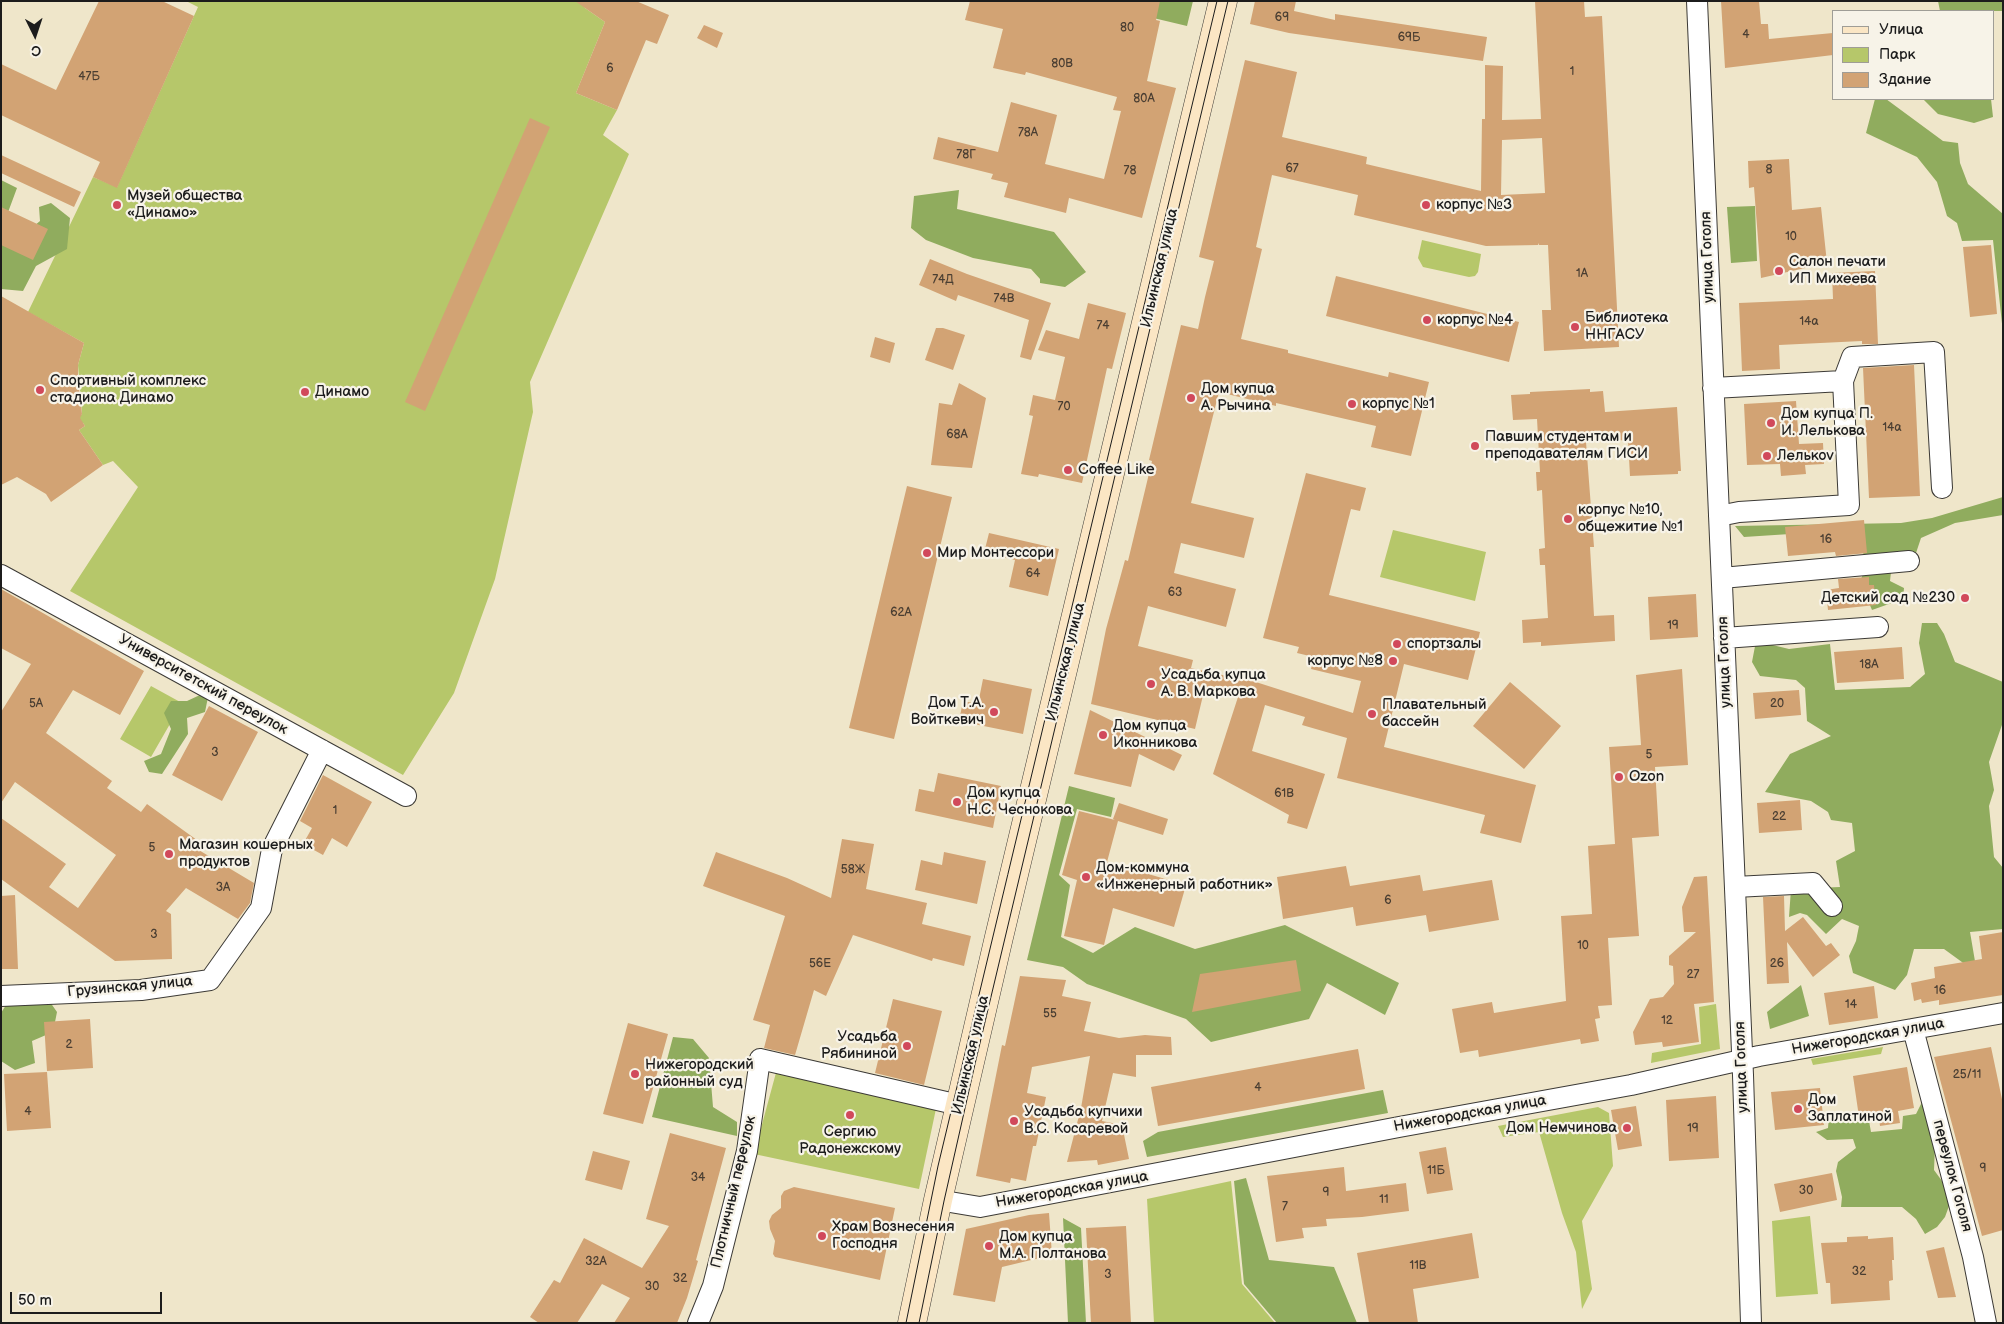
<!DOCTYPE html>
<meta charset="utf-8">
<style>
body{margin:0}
#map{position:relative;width:2004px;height:1324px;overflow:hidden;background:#efe6ca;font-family:"Balsamiq Sans",sans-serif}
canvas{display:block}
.frame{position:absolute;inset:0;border:2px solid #1c1c1c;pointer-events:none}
.legend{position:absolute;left:1832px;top:10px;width:162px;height:90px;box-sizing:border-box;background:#f7f3e8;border:1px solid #9f9d96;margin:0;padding:6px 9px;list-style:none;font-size:15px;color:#1c1c1c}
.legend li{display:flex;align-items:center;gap:10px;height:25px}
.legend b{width:25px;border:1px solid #9f9d96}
.north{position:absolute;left:10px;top:10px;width:50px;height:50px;-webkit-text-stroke:4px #f7f3e8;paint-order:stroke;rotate:176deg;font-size:14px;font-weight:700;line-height:20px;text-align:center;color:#1c1c1c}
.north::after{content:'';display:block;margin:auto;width:18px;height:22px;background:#1c1c1c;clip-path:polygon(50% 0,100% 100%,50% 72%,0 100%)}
.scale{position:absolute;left:10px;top:1292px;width:152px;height:22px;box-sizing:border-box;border:2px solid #1c1c1c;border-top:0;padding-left:6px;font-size:15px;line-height:18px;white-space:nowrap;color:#1c1c1c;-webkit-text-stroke:4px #f7f3e8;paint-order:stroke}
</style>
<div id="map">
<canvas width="2004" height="1324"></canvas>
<div class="frame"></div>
<ul class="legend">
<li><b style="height:6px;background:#fbe6c4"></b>Улица</li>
<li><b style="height:14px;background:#b6c76a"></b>Парк</li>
<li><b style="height:14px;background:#d2a374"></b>Здание</li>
</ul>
<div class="north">С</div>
<div class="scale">50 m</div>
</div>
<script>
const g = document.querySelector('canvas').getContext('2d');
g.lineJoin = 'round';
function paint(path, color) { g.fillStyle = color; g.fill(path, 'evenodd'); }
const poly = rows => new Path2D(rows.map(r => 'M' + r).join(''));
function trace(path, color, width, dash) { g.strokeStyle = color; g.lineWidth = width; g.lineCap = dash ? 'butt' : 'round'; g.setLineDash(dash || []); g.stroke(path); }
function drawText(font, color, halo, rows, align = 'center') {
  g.font = font + ' "Balsamiq Sans",sans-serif'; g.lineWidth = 4.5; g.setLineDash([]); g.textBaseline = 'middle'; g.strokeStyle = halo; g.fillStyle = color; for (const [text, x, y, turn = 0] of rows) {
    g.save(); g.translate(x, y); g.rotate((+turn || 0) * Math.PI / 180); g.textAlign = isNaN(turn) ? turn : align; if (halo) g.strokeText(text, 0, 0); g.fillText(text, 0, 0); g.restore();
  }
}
paint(poly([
 [186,1,582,1,585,8,605,22,576,93,617,110,603,135,629,154,530,382,533,412,495,579,454,693,403,775,70,591,138,487,113,461,103,465,79,430,85,426,83,423,74,422,82,414,78,365,84,343,28,312,93,177,117,187,198,7],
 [1422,240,1481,254,1478,272,1475,276,1469,277,1423,267,1418,258],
 [1393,530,1486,552,1475,601,1380,577],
 [151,686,182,703,151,757,120,739],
 [1716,1004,1720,1049,1651,1063,1652,1053,1701,1044,1699,1007],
 [1883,1047,1881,1054,1813,1065,1811,1059],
 [777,1069,937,1104,919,1189,754,1154],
 [1598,1107,1609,1113,1613,1166,1582,1221,1592,1289,1582,1309,1576,1252,1562,1213,1539,1132,1503,1137,1498,1126],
 [1231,1181,1242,1284,1275,1323,1154,1323,1147,1199],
 [1810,1216,1818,1294,1776,1297,1772,1221]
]), '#b6c76a');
paint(poly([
 [1082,1,1193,1,1187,26],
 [1938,1,2003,1,2003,11,1940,11],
 [1875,99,1886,99,1943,141,1958,143,1960,163,1968,184,2003,214,2003,333,1993,240,1962,241,1957,223,1947,216,1937,182,1917,157,1866,133],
 [1923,99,1991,99,1993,117,1974,123,1938,114],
 [1,180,17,188,7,215,22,236,40,221,39,207,51,203,70,218,67,249,36,266,23,291,1,289],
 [959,190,957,209,1054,232,1086,272,1065,287,1040,283,1040,279,1031,269,973,258,926,240,911,228,914,196],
 [1755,206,1757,261,1731,263,1727,207],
 [2003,497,2003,515,1955,523,1921,538,1916,553,1892,563,1890,581,1904,588,1903,599,1872,610,1864,591,1858,586,1867,565,1857,534,1790,534,1744,537,1735,526,1901,523,1932,518],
 [1922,623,1937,623,1944,634,1955,662,2003,682,2003,722,1989,762,1994,790,1989,806,1994,857,2003,868,2003,929,1970,932,1977,973,1944,949,1914,949,1907,975,1895,990,1853,973,1849,956,1856,941,1859,926,1842,919,1826,934,1807,915,1800,913,1789,917,1791,889,1840,887,1836,861,1855,851,1852,823,1831,820,1828,812,1811,801,1765,792,1790,754,1831,736,1807,721,1805,688,1796,680,1760,676,1752,662,1756,641,1789,649,1830,644,1835,690,1910,687,1925,674,1919,643],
 [200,695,208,697,205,712,187,718,188,734,162,774,149,772,144,761,161,754,171,729,164,713,171,701,187,701],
 [1069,786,1115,798,1111,817,1077,809,1059,875,1070,885,1061,937,1093,953,1135,927,1195,949,1285,925,1399,983,1385,1015,1327,983,1309,1019,1211,1042,1186,1019,1087,984,1063,967,1027,960],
 [1801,985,1809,1016,1770,1029,1767,1012],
 [50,1002,57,1012,53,1032,32,1041,35,1063,15,1070,1,1061,1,1013,6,1005],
 [673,1037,693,1039,709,1058,713,1107,737,1122,737,1136,652,1117],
 [1383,1090,1388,1113,1147,1157,1143,1141,1158,1132],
 [1922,1102,1935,1146,1934,1170,1950,1192,1949,1206,1945,1217,1937,1227,1925,1234,1916,1219,1902,1207,1841,1207,1842,1197,1836,1171,1838,1162,1856,1148,1853,1139,1827,1140,1816,1132,1828,1128,1829,1116,1831,1112,1848,1113,1859,1122,1869,1121,1871,1132,1902,1129,1903,1116,1916,1114],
 [1246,1178,1269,1260,1334,1267,1357,1323,1277,1323,1244,1284,1234,1181],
 [1063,1218,1081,1228,1086,1323,1068,1323]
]), '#90ac5e');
paint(poly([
 [99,1,162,1,194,16,117,188,93,177,100,162,1,115,1,64,56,90],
 [575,1,636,1,669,15,657,44,646,40,617,110,576,93,605,22],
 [970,1,1160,1,1156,20,1160,21,1147,81,1176,88,1142,218,1069,198,1066,213,1004,197,1008,183,991,179,993,174,933,159,938,137,998,152,1011,102,1057,115,1045,164,1104,179,1121,111,1113,110,1117,97,1026,72,1025,75,993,68,1003,29,965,20],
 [1255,1,1296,1,1294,11,1335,20,1335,14,1487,37,1483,61,1289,33,1250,24],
 [1535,1,1584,1,1585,17,1602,16,1619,347,1544,351,1542,310,1551,310,1548,245,1539,245,1539,243,1538,245,1486,246,1354,215,1358,195,1272,175,1256,247,1262,249,1241,339,1288,350,1288,353,1388,377,1389,372,1429,382,1411,456,1371,447,1376,426,1276,403,1276,406,1219,392,1191,503,1254,518,1244,558,1181,543,1174,573,1236,589,1226,627,1148,606,1138,646,1193,660,1191,668,1236,678,1237,676,1353,713,1361,681,1311,669,1314,657,1297,653,1299,647,1263,638,1306,473,1366,488,1360,511,1351,509,1329,595,1480,632,1468,680,1404,664,1384,747,1536,785,1521,843,1480,833,1485,815,1337,778,1347,738,1302,725,1305,717,1265,705,1252,751,1325,774,1307,829,1287,823,1289,815,1213,774,1238,697,1205,687,1195,729,1091,704,1106,629,1125,560,1128,561,1152,461,1149,460,1181,325,1198,329,1205,297,1214,261,1199,257,1245,60,1297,72,1282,137,1367,157,1366,164,1481,191,1482,119,1485,119,1485,65,1503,66,1502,120,1541,119],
 [1542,138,1545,193,1501,195,1502,140],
 [1721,1,1759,1,1761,24,1768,24,1769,39,1833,33,1833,55,1725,68],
 [704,25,723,33,717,48,697,38],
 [530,118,550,127,425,411,405,402],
 [1,155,81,192,74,207,1,173],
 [1789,159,1792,210,1821,207,1827,263,1761,278,1754,187,1749,188,1748,161],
 [1,207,48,229,33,260,1,245],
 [1991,245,1997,314,1970,317,1963,247],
 [930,259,967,274,1051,303,1031,360,1020,357,1029,320,958,295,956,301,919,285],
 [1875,271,1878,344,1862,344,1862,341,1779,345,1780,369,1742,371,1739,303,1833,299,1832,273],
 [1336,276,1519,322,1509,362,1326,316],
 [1,296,84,343,78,365,78,380,82,414,80,418,85,426,79,430,103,465,51,502,46,494,17,477,1,485],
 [1088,303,1126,313,1112,369,1107,368,1082,483,1039,474,1038,477,1021,474,1033,416,1029,415,1033,395,1055,400,1065,357,1038,350,1046,330,1079,339],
 [936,328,943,328,965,335,953,370,925,360],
 [875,337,895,343,890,363,870,357],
 [1914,365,1920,496,1869,498,1863,368],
 [959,383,986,398,972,468,931,465,939,403,952,405],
 [1590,389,1590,392,1603,391,1605,412,1677,407,1681,471,1678,471,1678,474,1630,476,1628,440,1586,442,1594,547,1590,547,1594,616,1614,615,1615,641,1541,646,1541,642,1523,643,1522,620,1548,618,1545,565,1540,565,1539,549,1545,548,1542,490,1537,491,1536,472,1540,472,1537,419,1513,420,1511,395,1530,394,1530,392],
 [1796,401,1799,444,1823,443,1824,464,1805,465,1806,474,1781,476,1780,464,1747,465,1744,404],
 [907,486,952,497,894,739,849,728],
 [1864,520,1867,553,1836,556,1835,552,1788,556,1785,527],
 [989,533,1059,549,1048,596,1009,587,1015,560,984,553],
 [1869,577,1869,585,1874,585,1876,605,1828,610,1826,590,1839,588,1838,579],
 [1,589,144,671,120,715,73,690,46,733,112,781,107,788,141,812,147,804,201,843,197,849,254,883,250,903,238,919,186,888,166,911,171,914,172,959,115,961,1,879,1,818,66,864,49,887,78,908,116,855,15,782,1,803,1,712,31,664,1,648],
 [1696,594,1698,637,1650,640,1648,597],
 [1902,647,1904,679,1837,683,1834,652],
 [1682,669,1688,765,1655,767,1659,836,1632,838,1639,936,1608,938,1612,1005,1598,1006,1600,1018,1595,1019,1599,1041,1581,1044,1580,1039,1479,1057,1478,1050,1460,1053,1452,1009,1492,1002,1494,1013,1566,1001,1561,916,1592,914,1588,846,1615,844,1609,747,1641,745,1636,675],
 [983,679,1032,689,1023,734,959,721,963,701,978,704],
 [1510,682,1561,726,1524,769,1473,726],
 [1799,690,1801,715,1755,719,1753,693],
 [209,706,258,732,222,801,172,775],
 [1090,710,1182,755,1174,771,1139,754,1131,787,1074,774],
 [938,773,1001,786,993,828,915,811,919,789,934,792],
 [323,775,372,802,347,847,332,838,323,855,303,844,312,828,300,821],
 [1800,800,1802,830,1759,833,1757,803],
 [1119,803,1168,819,1163,835,1118,821,1107,862,1186,885,1174,927,1113,908,1104,945,1064,936,1077,880,1062,875,1079,811,1115,820,1113,819],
 [842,839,874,844,866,889,927,903,922,924,971,936,964,966,933,958,932,961,853,935,826,996,814,990,795,1055,764,1048,770,1025,753,1020,785,916,703,886,716,852,787,878,831,898],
 [944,852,986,861,977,904,915,890,921,860,942,865],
 [1346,866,1350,886,1420,875,1423,891,1492,880,1499,920,1429,932,1426,915,1356,926,1353,907,1283,919,1277,877],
 [1707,876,1714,1002,1694,1004,1699,1042,1663,1047,1662,1042,1635,1045,1633,1032,1650,999,1663,997,1674,984,1673,966,1669,965,1669,956,1696,932,1684,932,1682,907,1694,877],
 [15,895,18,969,1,969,1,896],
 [1784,896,1785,931,1803,917,1826,946,1831,943,1840,955,1813,977,1787,942,1789,983,1767,984,1763,897],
 [2003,932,2003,995,1939,1005,1939,1000,1922,1003,1921,999,1914,1001,1911,983,1935,978,1934,967,1982,959,1979,936],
 [1296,960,1301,991,1192,1012,1200,974],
 [1020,976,1066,980,1062,996,1091,1002,1084,1031,1119,1038,1145,1035,1171,1037,1172,1055,1136,1055,1136,1077,1113,1073,1102,1121,1122,1125,1129,1159,1098,1165,1097,1160,1067,1162,1081,1108,1090,1056,1032,1067,1027,1093,1046,1097,1036,1146,1033,1146,1026,1181,1011,1178,1010,1183,976,1176,1002,1045,1005,1046],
 [1874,986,1878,1018,1829,1025,1824,993],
 [893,999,942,1011,924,1085,875,1073],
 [90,1019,93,1068,47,1071,44,1022],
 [628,1023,668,1034,643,1124,603,1114],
 [1991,1047,2003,1104,2003,1230,1982,1236,1934,1057],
 [1358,1049,1365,1089,1158,1126,1151,1087],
 [1907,1067,1914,1108,1898,1111,1900,1123,1880,1126,1878,1114,1859,1117,1853,1076],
 [47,1072,51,1128,7,1131,4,1074],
 [1820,1088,1824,1125,1775,1130,1771,1092],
 [1716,1096,1719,1158,1669,1161,1666,1100],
 [1636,1106,1642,1146,1618,1150,1611,1110],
 [670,1133,726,1148,696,1260,698,1261,687,1298,677,1323,614,1323,630,1298,602,1284,577,1323,539,1323,530,1317,554,1280,560,1283,584,1238,642,1268,669,1226,646,1219],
 [1446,1147,1453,1190,1427,1194,1419,1152],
 [593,1151,630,1161,622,1190,585,1180],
 [1344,1167,1346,1191,1406,1183,1409,1211,1362,1217,1326,1219,1327,1226,1302,1228,1304,1238,1276,1242,1267,1176],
 [1832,1173,1837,1200,1780,1212,1774,1184],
 [794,1187,895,1208,880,1280,775,1257,773,1254,775,1241,770,1229,769,1221,772,1215,781,1208,781,1196,784,1191],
 [1049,1213,1052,1255,1002,1267,995,1302,953,1295,966,1229,1029,1215],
 [1126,1226,1131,1323,1091,1323,1086,1228],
 [1472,1233,1479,1278,1413,1289,1418,1323,1369,1323,1357,1253],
 [1868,1236,1868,1239,1893,1237,1894,1260,1892,1260,1893,1280,1889,1281,1890,1300,1831,1304,1830,1283,1826,1283,1821,1243,1847,1242,1847,1237],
 [1944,1247,1956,1297,1938,1298,1926,1251]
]), '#d2a374');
const street = poly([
 [1697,1,1743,1075,1751,1323],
 [1843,381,1852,357,1934,352,1942,488],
 [1713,388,1843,381,1849,505,1739,512,1719,516],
 [1,575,406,796],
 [1722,578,1909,561],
 [1724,638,1878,627],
 [1735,887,1813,883,1832,906],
 [1,996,141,990,210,980,261,908,272,849,322,750],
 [1913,1029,1973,1257,1986,1323],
 [938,1200,980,1207,1399,1127,1631,1085,1759,1056,2003,1013],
 [698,1323,713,1286,747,1151,760,1059,959,1105]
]);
const secondary = poly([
 [912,1323,938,1200,999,937,1223,1]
]);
trace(street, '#3c3a36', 22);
trace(secondary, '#3c3a36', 29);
trace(street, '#fff', 20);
trace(secondary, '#fbe6c4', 28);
trace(poly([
 [906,1323,938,1166,1217,1],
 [919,1323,944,1201,975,1064,1228,1]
]), '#1c1c1c', 1);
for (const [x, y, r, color] of [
 [117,205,5,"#d1495b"],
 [1426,205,5,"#d1495b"],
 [1779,271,5,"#d1495b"],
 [1427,320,5,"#d1495b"],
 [1575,327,5,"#d1495b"],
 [40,390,5,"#d1495b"],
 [305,392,5,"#d1495b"],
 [1191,398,5,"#d1495b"],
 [1352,404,5,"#d1495b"],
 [1771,423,5,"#d1495b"],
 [1475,446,5,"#d1495b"],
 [1767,456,5,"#d1495b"],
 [1068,470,5,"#d1495b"],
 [1568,519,5,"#d1495b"],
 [927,553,5,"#d1495b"],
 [1965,598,5,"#d1495b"],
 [1397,644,5,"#d1495b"],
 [1393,661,5,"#d1495b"],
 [1151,684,5,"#d1495b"],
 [994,712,5,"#d1495b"],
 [1372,714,5,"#d1495b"],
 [1103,735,5,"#d1495b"],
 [1619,777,5,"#d1495b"],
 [957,802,5,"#d1495b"],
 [169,854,5,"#d1495b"],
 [1086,877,5,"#d1495b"],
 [907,1046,5,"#d1495b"],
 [635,1074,5,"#d1495b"],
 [1798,1109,5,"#d1495b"],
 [850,1115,5,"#d1495b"],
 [1014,1121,5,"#d1495b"],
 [1627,1128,5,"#d1495b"],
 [822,1236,5,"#d1495b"],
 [989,1246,5,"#d1495b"]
]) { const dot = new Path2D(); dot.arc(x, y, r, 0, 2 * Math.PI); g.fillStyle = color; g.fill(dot); trace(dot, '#f7f3e8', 2); }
drawText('12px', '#4a3e32', null, [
 ["69",1282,18],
 ["80",1127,28],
 ["4",1746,35],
 ["69Б",1409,38],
 ["80В",1062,64],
 ["6",610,69],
 ["1",1572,72],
 ["47Б",89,77],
 ["80А",1144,99],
 ["78А",1028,133],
 ["78Г",966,155],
 ["67",1292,169],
 ["8",1769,170],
 ["78",1130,171],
 ["10",1791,237],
 ["1А",1582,274],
 ["74Д",943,280],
 ["74В",1004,299],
 ["14а",1809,322],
 ["74",1103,326],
 ["70",1064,407],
 ["14а",1892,428],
 ["68А",957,435],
 ["16",1826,540],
 ["64",1033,574],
 ["63",1175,593],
 ["62А",901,613],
 ["19",1673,626],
 ["18А",1869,665],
 ["5А",36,704],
 ["20",1777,704],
 ["3",215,753],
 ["5",1649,755],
 ["61В",1284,794],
 ["1",335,811],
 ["22",1779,817],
 ["5",152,848],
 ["58Ж",853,870],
 ["3А",223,888],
 ["6",1388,901],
 ["3",154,935],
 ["10",1583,946],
 ["56Е",820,964],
 ["26",1777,964],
 ["27",1693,975],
 ["16",1940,991],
 ["14",1851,1005],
 ["55",1050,1014],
 ["12",1667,1021],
 ["2",69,1045],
 ["25/11",1967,1075],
 ["4",1258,1088],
 ["4",28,1112],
 ["19",1693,1129],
 ["9",1983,1169],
 ["11Б",1436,1171],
 ["34",698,1178],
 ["30",1806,1191],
 ["9",1326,1193],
 ["11",1384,1200],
 ["7",1285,1207],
 ["32А",596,1262],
 ["11В",1418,1266],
 ["32",1859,1272],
 ["3",1108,1275],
 ["32",680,1279],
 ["30",652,1287]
]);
drawText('15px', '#1c1c1c', '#f7f3e8', [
 ["Музей общества",127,196],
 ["«Динамо»",127,213],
 ["корпус №3",1436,205],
 ["Салон печати",1789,262],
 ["ИП Михеева",1789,279],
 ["Библиотека",1585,318],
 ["ННГАСУ",1585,335],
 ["корпус №4",1437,320],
 ["Спортивный комплекс",50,381],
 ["стадиона Динамо",50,398],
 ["Дом купца",1201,389],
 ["А. Рычина",1201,406],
 ["Динамо",315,392],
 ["корпус №1",1362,404],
 ["Дом купца П.",1781,414],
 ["И. Лелькова",1781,431],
 ["Павшим студентам и",1485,437],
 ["преподавателям ГИСИ",1485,454],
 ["Лелькоv",1777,456],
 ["Coffee Like",1078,470],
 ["корпус №10,",1578,510],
 ["общежитие №1",1578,527],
 ["Мир Монтессори",937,553],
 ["Детский сад №230",1955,598,"right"],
 ["спортзалы",1407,644],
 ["корпус №8",1383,661,"right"],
 ["Усадьба купца",1161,675],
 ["А. В. Маркова",1161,692],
 ["Дом Т.А.",984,703,"right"],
 ["Войткевич",984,720,"right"],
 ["Плавательный",1382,705],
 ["бассейн",1382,722],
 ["Дом купца",1113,726],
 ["Иконникова",1113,743],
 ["Ozon",1629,777],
 ["Дом купца",967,793],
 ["Н.С. Чеснокова",967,810],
 ["Магазин кошерных",179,845],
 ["продуктов",179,862],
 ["Дом-коммуна",1096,868],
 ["«Инженерный работник»",1096,885],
 ["Усадьба",897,1037,"right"],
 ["Рябининой",897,1054,"right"],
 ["Нижегородский",645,1065],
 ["районный суд",645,1082],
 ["Дом",1808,1100],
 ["Заплатиной",1808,1117],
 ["Усадьба купчихи",1024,1112],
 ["В.С. Косаревой",1024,1129],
 ["Дом Немчинова",1617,1128,"right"],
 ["Сергию",850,1132,"center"],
 ["Радонежскому",850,1149,"center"],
 ["Храм Вознесения",832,1227],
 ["Господня",832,1244],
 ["Дом купца",999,1237],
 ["М.А. Полтанова",999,1254]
], 'left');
drawText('15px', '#1c1c1c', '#f7f3e8', [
 ["улица Гоголя",1708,257,-92],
 ["Ильинская улица",1160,268,-77],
 ["Ильинская улица",1066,662,-76],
 ["улица Гоголя",1725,662,-92],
 ["Университетский переулок",203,685,29],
 ["Грузинская улица",130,987,-5],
 ["Нижегородская улица",1868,1037,-10],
 ["Ильинская улица",971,1055,-77],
 ["улица Гоголя",1742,1067,-92],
 ["Нижегородская улица",1470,1114,-10],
 ["переулок Гоголя",1952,1176,75],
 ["Нижегородская улица",1072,1190,-10],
 ["Плотничный переулок",734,1192,-77]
]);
</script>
